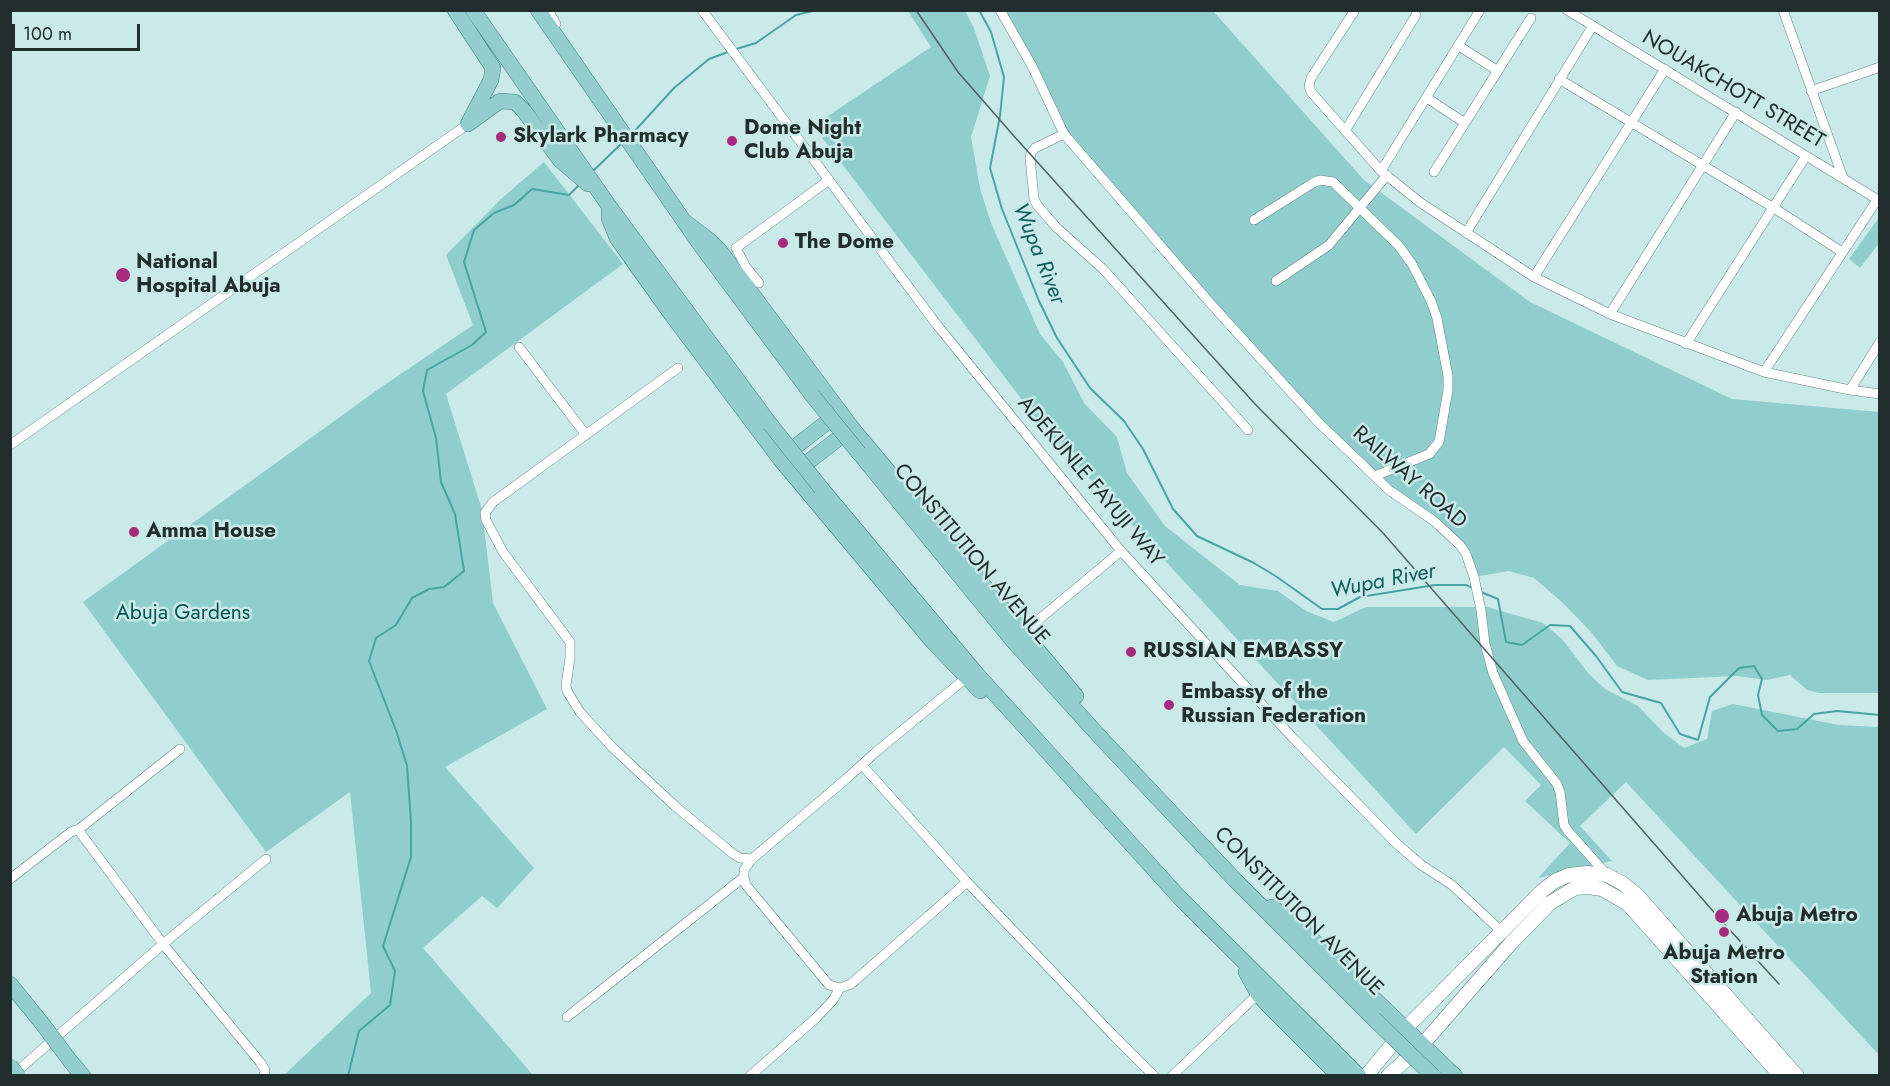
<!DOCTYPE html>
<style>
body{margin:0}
#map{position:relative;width:1890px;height:1086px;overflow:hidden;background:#caeae9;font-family:Jost,sans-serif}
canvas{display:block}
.frame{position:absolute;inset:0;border:12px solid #222e2d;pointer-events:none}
.scale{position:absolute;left:12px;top:24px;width:128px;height:27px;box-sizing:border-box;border:3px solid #222e2d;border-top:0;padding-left:8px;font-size:18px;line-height:21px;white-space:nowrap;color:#222e2d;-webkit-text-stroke:4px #caeae9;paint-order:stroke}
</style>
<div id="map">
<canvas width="1890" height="1086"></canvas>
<div class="frame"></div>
<div class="scale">100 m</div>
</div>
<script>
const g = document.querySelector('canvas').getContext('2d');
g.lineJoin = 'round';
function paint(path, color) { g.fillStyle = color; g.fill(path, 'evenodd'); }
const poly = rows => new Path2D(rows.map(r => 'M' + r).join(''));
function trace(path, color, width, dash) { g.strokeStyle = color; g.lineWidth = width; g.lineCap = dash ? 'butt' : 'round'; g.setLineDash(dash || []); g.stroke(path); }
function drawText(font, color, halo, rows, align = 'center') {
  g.font = font + ' Jost,sans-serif'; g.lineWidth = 5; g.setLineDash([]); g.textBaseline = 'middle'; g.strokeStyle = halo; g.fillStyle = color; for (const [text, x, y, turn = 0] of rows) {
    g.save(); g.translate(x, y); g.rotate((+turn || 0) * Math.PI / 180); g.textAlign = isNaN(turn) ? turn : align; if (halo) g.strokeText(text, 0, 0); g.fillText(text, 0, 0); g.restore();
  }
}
paint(poly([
 [1003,10,1213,11,1364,180,1530,302,1732,399,1879,412,1879,693,1819,693,1807,690,1790,675,1767,680,1737,676,1648,680,1617,666,1591,632,1562,602,1534,578,1509,571,1474,577,1466,554,1318,422,1064,134],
 [908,11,965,11,974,28,990,76,971,137,980,188,991,223,1040,334,1063,362,1084,403,1117,437,1127,473,1165,526,1240,585,1278,591,1306,611,1334,622,1366,607,1487,607,1543,623,1562,639,1588,673,1605,689,1638,706,1664,733,1684,748,1707,739,1712,711,1733,704,1839,725,1879,727,1879,1055,1626,782,1580,826,1612,861,1538,878,1570,843,1525,801,1541,785,1504,747,1416,834,1045,430,813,126,931,47],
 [544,162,623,264,446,394,482,510,493,603,547,709,445,767,534,868,497,908,482,896,423,948,533,1075,284,1075,371,993,350,792,266,852,83,602,380,388,473,325,446,255,501,199],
 [1878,219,1879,243,1860,268,1849,259]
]), '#8fcecd');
trace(poly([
 [979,10,991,32,1004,77,1000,116,990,168,1002,209,1039,301,1057,338,1090,388,1124,421,1143,449,1173,509,1197,536,1254,563,1277,577,1322,609,1338,609,1360,597,1435,585,1466,585,1473,588],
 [736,49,756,43,796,15,817,10],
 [631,135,674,88,709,59,731,51],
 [592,172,622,143],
 [1481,592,1498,599,1506,642,1522,645,1550,625,1570,626,1596,656,1622,692,1661,703,1680,734,1698,740,1710,697,1739,668,1754,666,1762,679,1758,695,1762,715,1778,731,1797,729,1814,714,1837,711,1880,715],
 [348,1076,359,1031,390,1005,395,971,383,946,411,857,411,822,407,766,397,733,369,661,376,638,396,625,412,598,429,589,444,587,464,571,455,514,441,482,436,438,423,391,427,370,472,345,486,332,464,262,474,230,494,213,514,205,532,189,569,195,579,185]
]), '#49a4a3', 2);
const street = poly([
 [548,10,556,24],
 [702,10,937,325,1121,551,1293,738,1396,843,1420,864,1452,885,1501,931],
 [1000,10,1032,66,1064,134,1211,304,1318,422,1389,490,1434,521,1460,545,1466,554,1474,577,1481,610,1485,644,1493,673,1523,741,1557,784,1560,792,1564,825,1568,831,1607,875],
 [1355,10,1311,78,1309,86,1311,92,1381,171,1421,203,1534,277,1610,314,1764,372,1850,390,1880,394],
 [1567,10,1880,201],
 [1783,10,1843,178],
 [1459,46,1498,71],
 [1559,79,1774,208,1842,252],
 [1811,91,1880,67],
 [1427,98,1465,123],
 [1345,131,1416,15],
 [1064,134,1035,148,1031,153,1030,158,1034,199,1037,205,1057,228,1103,269,1248,430],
 [1381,171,1480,10],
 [1434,172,1531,18],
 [1254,220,1313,183,1320,180,1333,182,1399,246,1412,264,1431,301,1437,318,1448,376,1448,390,1439,442,1429,454,1375,476],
 [1466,233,1592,27],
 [1534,277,1665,69],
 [1276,281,1329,245,1387,175],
 [759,283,746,267,736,248,829,180],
 [1610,314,1736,112],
 [1686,344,1806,156],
 [519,347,586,435],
 [678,368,493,502,485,513,486,520,503,552,570,642,570,658,566,685,567,691,580,712,612,747,675,806,732,853,740,858,752,859],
 [1764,372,1877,200],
 [1850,390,1880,342],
 [10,445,468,124],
 [1024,632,1121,551],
 [966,678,877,751,846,779,752,859,744,870,744,877,746,885,829,985,840,988,851,984,967,882],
 [862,765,967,882,1113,1035,1154,1076],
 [78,830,180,749],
 [10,879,71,832,76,830,79,831,163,944,260,1062,265,1070,264,1076],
 [567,1017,744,877],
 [14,1074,163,944,266,859],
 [750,1076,816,1018,833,1000,840,988],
 [1172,1076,1258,994]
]);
const secondary = poly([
 [1366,1076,1405,1029,1542,891,1555,881,1569,875,1587,873,1607,875,1622,883,1637,895,1797,1076],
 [1388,1076,1422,1045,1511,943,1550,903,1575,888,1588,887,1602,889,1628,904,1781,1076]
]);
const primary = poly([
 [455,10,493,68,491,80,470,120],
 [473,10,609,206,770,424],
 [538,10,699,243,812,395],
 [468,124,500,101,515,102,524,111,560,160,588,184],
 [609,206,609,218,617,238,671,314,780,459,933,642,980,691],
 [684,221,709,240,720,251,852,428,1076,696],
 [859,453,1013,641,1100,737,1236,881,1374,1019],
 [781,458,840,412],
 [795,472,852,428],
 [821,488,975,672,1180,898,1359,1076],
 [1272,907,1298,926,1455,1076],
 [1246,972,1258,994,1268,1005,1339,1076],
 [10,984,41,1022],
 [71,1062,83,1076]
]);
trace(street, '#648181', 10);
trace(secondary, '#648181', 15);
trace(primary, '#3e807f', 16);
trace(street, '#fff', 9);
trace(secondary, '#fff', 14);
trace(primary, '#94cdcd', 15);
trace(poly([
 [916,10,958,72,1013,135,1255,404,1383,533,1719,918,1779,984]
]), '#4f6160', 1.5);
const primaryBridge = poly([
 [812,395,859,453],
 [770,424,821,488],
 [1374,1019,1433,1076],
 [41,1022,71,1062],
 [10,1066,18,1076]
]);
trace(primaryBridge, '#3e807f', 16, []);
trace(primaryBridge, '#94cdcd', 15);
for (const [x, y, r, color] of [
 [501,137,6,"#a62a7e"],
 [732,141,6,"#a62a7e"],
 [783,243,6,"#a62a7e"],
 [123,275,8,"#a62a7e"],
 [134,532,6,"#a62a7e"],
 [1131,652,6,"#a62a7e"],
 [1169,705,6,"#a62a7e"],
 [1722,916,8,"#a62a7e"],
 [1724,932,6,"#a62a7e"]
]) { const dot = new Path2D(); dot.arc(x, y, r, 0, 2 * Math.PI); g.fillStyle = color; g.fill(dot); trace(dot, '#caeae9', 2); }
drawText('21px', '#222e2d', '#caeae9', [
 ["NOUAKCHOTT STREET",1733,90,31],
 ["RAILWAY ROAD",1409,478,41],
 ["ADEKUNLE FAYUJI WAY",1090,482,50],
 ["CONSTITUTION AVENUE",971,555,50],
 ["CONSTITUTION AVENUE",1298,912,45]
]);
drawText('bold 21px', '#222e2d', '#caeae9', [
 ["Dome Night",744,129],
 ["Club Abuja",744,153],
 ["Skylark Pharmacy",513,137],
 ["The Dome",795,243],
 ["National",136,263],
 ["Hospital Abuja",136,287],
 ["Amma House",146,532],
 ["RUSSIAN EMBASSY",1143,652],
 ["Embassy of the",1181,693],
 ["Russian Federation",1181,717],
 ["Abuja Metro",1736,916],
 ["Abuja Metro",1724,954,"center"],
 ["Station",1724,978,"center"]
], 'left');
drawText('21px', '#005655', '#caeae9', [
 ["Abuja Gardens",183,614]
]);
drawText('italic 22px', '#115e5e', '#caeae9', [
 ["Wupa River",1038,254,68],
 ["Wupa River",1383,582,-11]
]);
</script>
